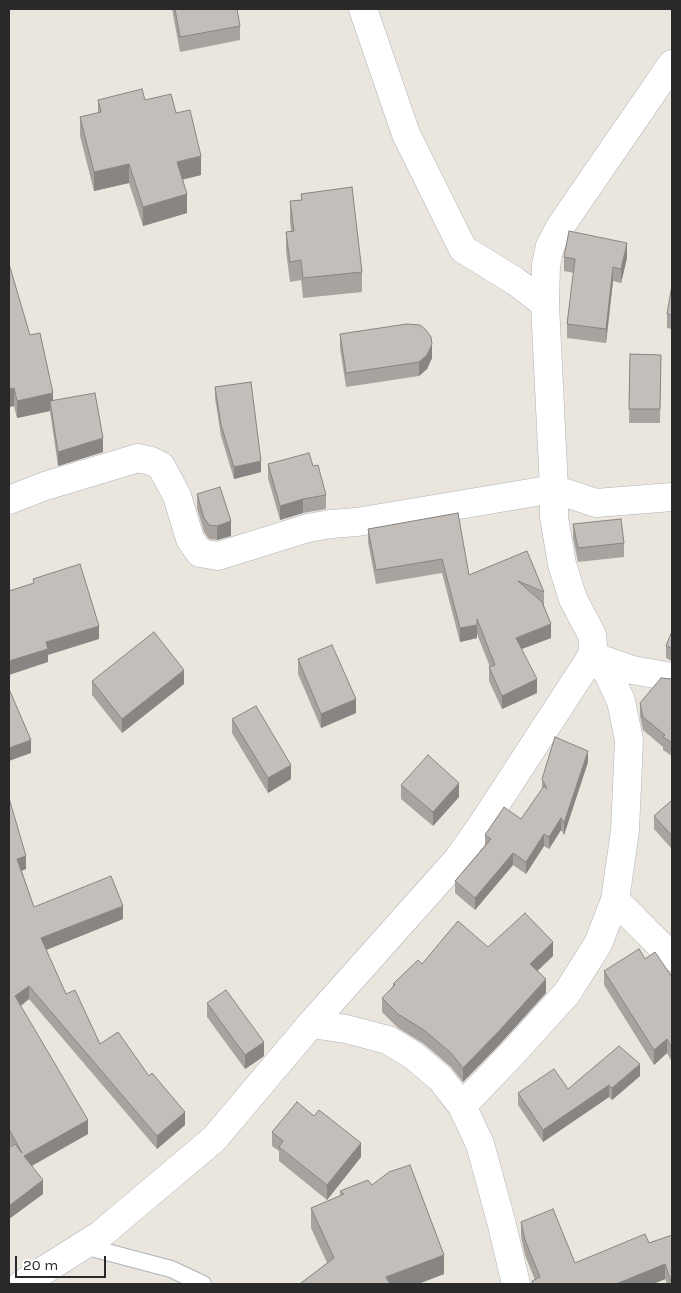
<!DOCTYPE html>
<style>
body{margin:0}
#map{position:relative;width:681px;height:1293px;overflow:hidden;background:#eae5dd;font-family:Karla,sans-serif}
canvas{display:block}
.frame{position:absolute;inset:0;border:10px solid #292929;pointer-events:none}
.scale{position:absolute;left:15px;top:1256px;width:91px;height:22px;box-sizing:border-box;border:2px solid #292929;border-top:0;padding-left:6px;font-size:15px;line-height:18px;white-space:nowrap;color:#292929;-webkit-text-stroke:4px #fff;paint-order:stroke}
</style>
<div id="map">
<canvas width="681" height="1293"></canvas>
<div class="frame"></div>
<div class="scale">20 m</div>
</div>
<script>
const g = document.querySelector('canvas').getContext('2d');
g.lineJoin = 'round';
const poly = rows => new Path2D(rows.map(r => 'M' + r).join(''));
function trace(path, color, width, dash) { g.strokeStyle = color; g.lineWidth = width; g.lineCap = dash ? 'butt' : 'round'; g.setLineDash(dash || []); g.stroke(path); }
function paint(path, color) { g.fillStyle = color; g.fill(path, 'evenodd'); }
const lane = poly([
 [84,1246,171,1269,203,1284]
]);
const street = poly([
 [363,9,406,134,463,249,515,281,545,304],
 [9,500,45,486,138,458,151,461,161,466,177,496,190,539,200,553,218,556,308,528,331,524,357,522,554,489,596,503,672,497],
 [592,656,632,670,672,677],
 [615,900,672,957],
 [311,1024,346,1029,388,1040,414,1056,441,1079,462,1106,480,1144,501,1221,516,1284],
 [462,1106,511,1055,567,993,598,944,615,900,625,831,629,740,621,701,608,673,592,656],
 [22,1284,100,1235,214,1139,311,1024,458,859,484,822,592,656,593,645,592,635,573,599,562,564,554,517,554,489,545,304,546,265,550,246,560,227,672,64]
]);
trace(lane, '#b0b3bb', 18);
trace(street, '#b0b3bb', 29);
trace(lane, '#fff', 16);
trace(street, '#fff', 28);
paint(poly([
 [172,9,237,9,240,26,240,40,180,52],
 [98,100,145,100,176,113,201,175,183,179,187,213,143,226,129,183,94,191,80,136,80,117,98,113],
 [301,194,362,272,362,292,303,298,301,280,290,282,286,251,286,232,291,231,290,221,290,201,301,200],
 [564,257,627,258,621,283,613,281,606,343,567,338,567,324,574,273,564,271],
 [672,285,672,329,667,328,667,314],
 [340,334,432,358,427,369,419,376,346,387,340,348],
 [30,335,53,400,103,452,58,466,50,411,17,418,14,406,9,407],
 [630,354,661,355,660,423,629,423],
 [215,387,261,472,234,479,221,436,215,398],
 [268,464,313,466,326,495,326,509,303,513,280,520,268,478],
 [197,494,231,536,217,540,209,539,204,532,197,508],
 [458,513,469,575,527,551,544,592,544,606,551,638,522,649,537,693,502,709,489,681,489,667,490,667,477,634,477,638,460,642,442,573,376,584,368,542,368,529],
 [573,524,624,543,624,557,578,562,573,538],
 [672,631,672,661,666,658,666,646],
 [298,659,356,713,321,728,298,674],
 [672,679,672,756,663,750,663,747,643,730,640,716,640,703,670,680],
 [92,681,184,684,122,733,92,695],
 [232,719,291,779,268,793,232,733],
 [588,762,564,835,561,830,549,849,544,846,526,874,513,865,475,910,455,893,455,881,485,845,485,835,521,819,542,789,542,779],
 [401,785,459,797,433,826,401,799],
 [9,798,26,869,22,871,34,907,123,919,46,950,66,994,100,1044,149,1076,185,1125,157,1149,29,999,21,1006,88,1134,32,1166,43,1194,9,1219,9,1148,11,1147,9,1143],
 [672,800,672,849,654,829,654,816],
 [488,947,553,956,537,971,546,993,500,1044,463,1082,451,1067,424,1044,398,1028,382,1012,382,998,393,986,393,984,422,964],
 [645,959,672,977,672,1062,667,1053,654,1065,604,985,604,971],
 [207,1003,264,1056,245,1069,207,1017],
 [640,1076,612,1100,609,1097,543,1142,518,1105,518,1093,568,1089],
 [314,1116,361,1157,327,1200,279,1161,279,1151,272,1146,272,1132],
 [340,1191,444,1274,418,1284,301,1284,301,1283,327,1263,311,1228,311,1208,340,1196],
 [521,1222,575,1263,649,1243,672,1235,672,1284,667,1284,665,1279,653,1284,532,1284,532,1281,535,1280,525,1255,521,1237]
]), '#a8a39f');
paint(poly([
 [201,156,201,175,177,181,177,162],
 [129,164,129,183,94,191,94,172],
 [187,194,187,213,143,226,143,207],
 [627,243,627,258,621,283,621,269],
 [613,267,613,281,606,343,606,329],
 [432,344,432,358,427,369,419,376,419,362],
 [14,388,14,406,9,407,9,389],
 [53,393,53,410,50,401,50,411,17,418,17,401],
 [103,438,103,452,58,466,58,452],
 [261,461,261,472,234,479,234,467],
 [303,499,303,513,280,520,280,506],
 [231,521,231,536,217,540,217,526],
 [551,624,551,638,516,651,516,638],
 [477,625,477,638,460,642,460,628],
 [99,626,99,639,48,655,48,662,9,675,9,661,46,642],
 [184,670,184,684,122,733,122,719],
 [537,679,537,693,502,709,502,696],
 [356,699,356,713,321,728,321,714],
 [31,740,31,753,9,761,9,748],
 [588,751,588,762,564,835,564,823],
 [291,765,291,779,268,793,268,778],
 [459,783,459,797,433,826,433,812],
 [561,818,561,830,549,849,549,837],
 [544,834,544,846,526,874,526,862],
 [513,853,513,865,475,910,475,898],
 [26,856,26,869,17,872,17,859],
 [123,906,123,919,41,952,41,938],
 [553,942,553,956,530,978,530,964],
 [546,979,546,993,500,1044,463,1082,463,1068],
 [29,986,29,999,15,1010,15,996],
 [667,1039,667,1053,654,1065,654,1050],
 [264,1042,264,1056,245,1069,245,1055],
 [640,1064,640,1076,612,1100,612,1088],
 [609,1085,609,1097,543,1142,543,1130],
 [185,1112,185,1125,157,1149,157,1136],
 [88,1120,88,1134,24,1170,24,1156],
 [361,1143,361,1157,327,1200,327,1185],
 [43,1180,43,1194,9,1219,9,1206],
 [444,1255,444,1274,418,1284,386,1284,386,1277],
 [665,1264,665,1279,653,1284,616,1284]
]), '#888582');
const building = poly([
 [175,9,237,9,240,26,180,37,175,9],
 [142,89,145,100,171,94,176,113,190,110,201,156,177,162,187,194,143,207,129,164,94,172,80,117,101,112,98,100,142,89],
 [352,187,362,272,303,278,301,260,290,262,286,232,294,231,290,201,302,200,301,194,352,187],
 [569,231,627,243,621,269,613,267,606,329,567,324,575,259,564,257,569,231],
 [9,264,30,335,40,333,53,393,17,401,14,388,9,389,9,264],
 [672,285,672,315,667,314,672,285],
 [407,324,420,325,426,330,431,337,432,344,427,355,419,362,346,373,340,334,407,324],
 [630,354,661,355,660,409,629,409,630,354],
 [251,382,261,461,234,467,221,425,215,387,251,382],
 [95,393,103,438,58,452,50,401,95,393],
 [309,453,313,466,318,465,326,495,303,499,280,506,268,464,309,453],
 [220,487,231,521,217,526,209,525,204,518,197,494,220,487],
 [458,513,469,575,527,551,544,592,518,581,542,602,551,624,516,638,537,679,502,696,489,667,495,665,477,619,477,625,460,628,442,559,376,570,368,529,458,513],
 [621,519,624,543,578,548,573,524,621,519],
 [80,564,99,626,46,642,48,649,9,661,9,591,34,583,33,579,80,564],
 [672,631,672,648,666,646,672,631],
 [154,632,184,670,122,719,92,681,154,632],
 [332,645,356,699,321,714,298,659,332,645],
 [661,678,672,679,672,743,663,737,665,735,643,717,640,703,661,678],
 [9,689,31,740,9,748,9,689],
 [256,706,291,765,268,778,232,719,256,706],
 [555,737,588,751,564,823,561,818,549,837,544,834,526,862,513,853,475,898,455,881,491,839,485,835,504,807,521,819,544,786,547,789,542,779,555,737],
 [428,755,459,783,433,812,401,785,428,755],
 [9,798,26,856,17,859,34,907,111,876,123,906,41,938,66,994,75,990,100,1044,118,1032,149,1076,152,1073,185,1112,157,1136,29,986,15,996,88,1120,24,1156,43,1180,9,1206,9,1148,15,1144,22,1153,9,1129,9,798],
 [672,800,672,836,654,816,672,800],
 [525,913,553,942,530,964,546,979,500,1030,463,1068,451,1053,424,1030,398,1014,382,998,395,985,393,984,418,960,422,964,458,921,488,947,525,913],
 [639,949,645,959,655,952,672,977,672,1048,667,1039,654,1050,604,971,639,949],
 [226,990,264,1042,245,1055,207,1003,226,990],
 [619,1046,640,1064,612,1088,609,1085,543,1130,518,1093,554,1069,568,1089,619,1046],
 [297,1102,314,1116,319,1110,361,1143,327,1185,279,1147,283,1141,272,1132,297,1102],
 [410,1165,444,1255,386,1277,390,1284,301,1284,301,1283,334,1258,311,1208,344,1194,340,1191,368,1180,372,1185,389,1172,410,1165],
 [553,1209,575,1263,645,1234,649,1243,672,1235,672,1284,665,1264,616,1284,533,1284,532,1281,540,1277,525,1240,521,1222,553,1209]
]);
paint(building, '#c3beb9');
trace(building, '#888582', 1);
</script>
